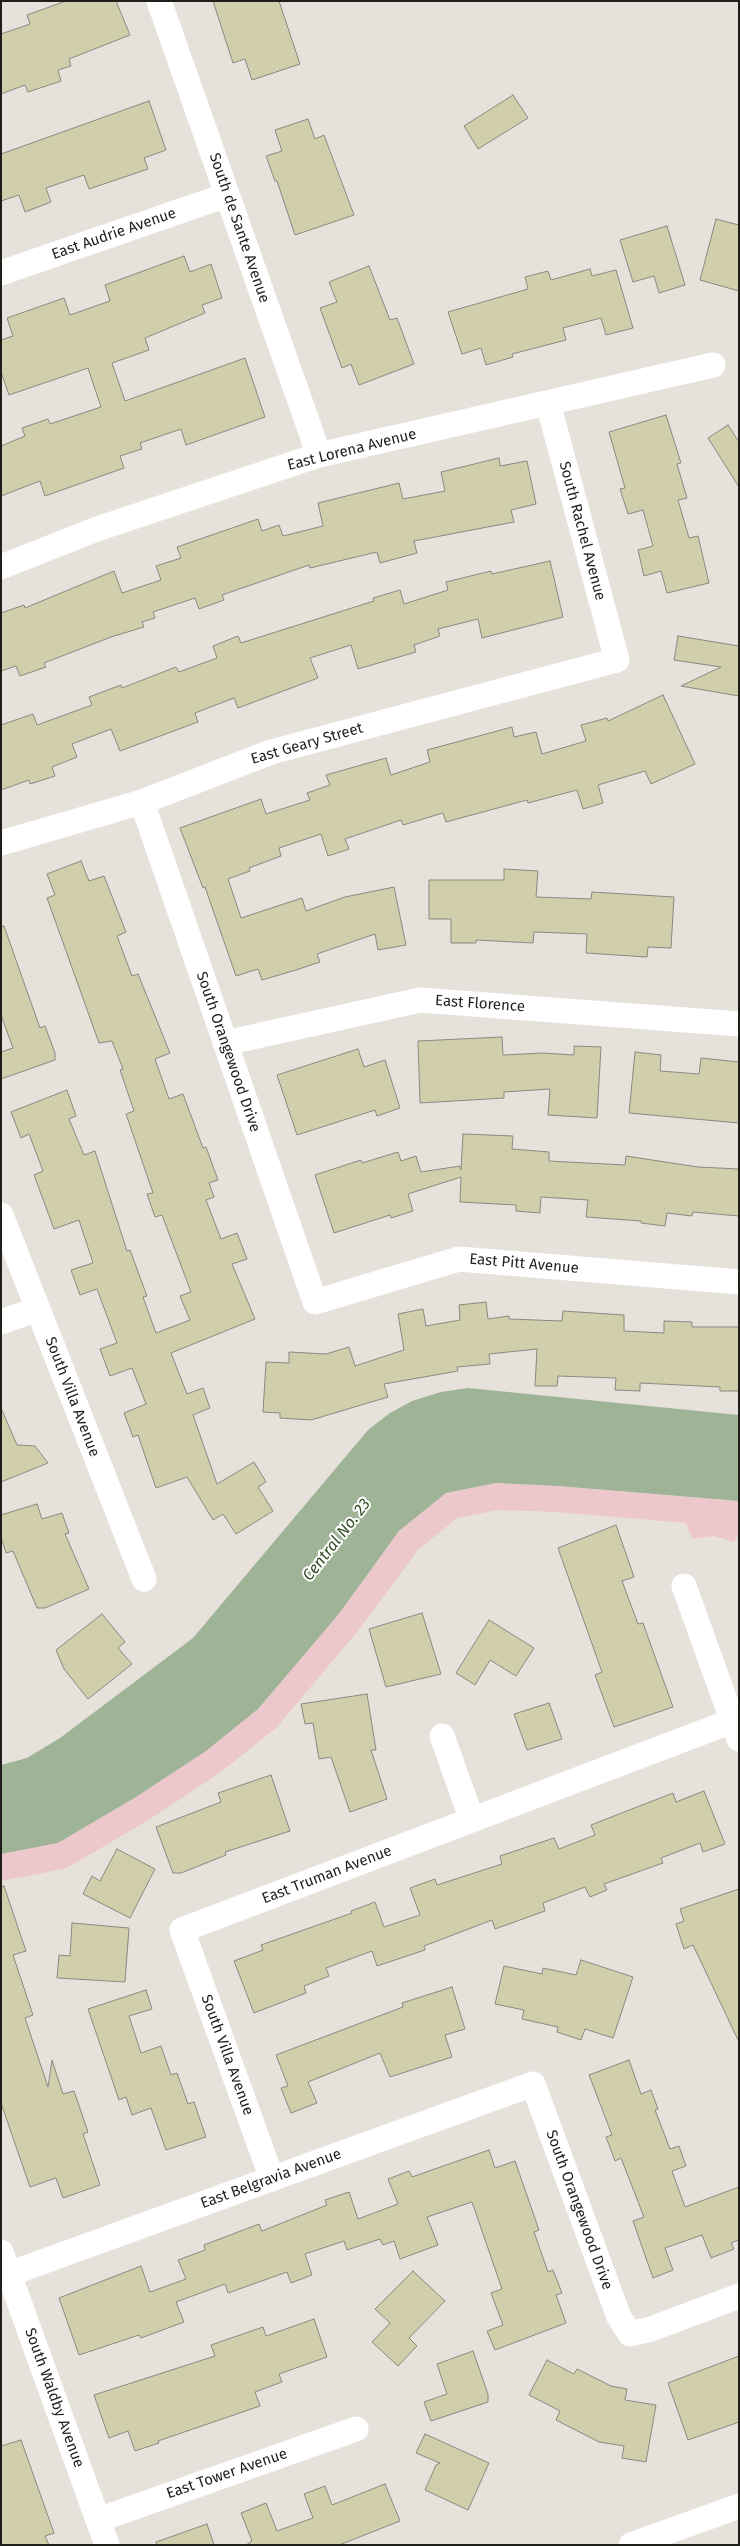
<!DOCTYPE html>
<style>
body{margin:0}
#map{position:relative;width:740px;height:2546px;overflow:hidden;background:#e7e1db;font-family:"Fira Sans",sans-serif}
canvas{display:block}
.frame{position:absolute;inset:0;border:2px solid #201e1b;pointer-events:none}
</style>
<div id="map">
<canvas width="740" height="2546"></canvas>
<div class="frame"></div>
</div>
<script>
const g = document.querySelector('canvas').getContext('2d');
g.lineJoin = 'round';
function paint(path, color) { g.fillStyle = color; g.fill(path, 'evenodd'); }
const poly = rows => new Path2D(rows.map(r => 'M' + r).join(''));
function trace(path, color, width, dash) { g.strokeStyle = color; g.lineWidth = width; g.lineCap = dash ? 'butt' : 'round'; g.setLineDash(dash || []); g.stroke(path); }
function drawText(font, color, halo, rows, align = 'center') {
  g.font = font + ' "Fira Sans",sans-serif'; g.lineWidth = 4; g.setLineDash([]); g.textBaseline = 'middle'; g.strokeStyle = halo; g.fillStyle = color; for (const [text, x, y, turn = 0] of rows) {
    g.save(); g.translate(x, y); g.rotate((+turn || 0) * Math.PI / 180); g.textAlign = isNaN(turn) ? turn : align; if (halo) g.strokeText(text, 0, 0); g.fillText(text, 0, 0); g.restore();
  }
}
paint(poly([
 [496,1483,558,1486,739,1501,739,1534,734,1542,714,1536,692,1539,686,1523,556,1512,498,1510,457,1518,418,1550,358,1631,276,1728,221,1772,150,1819,67,1868,1,1881,1,1854,58,1843,136,1797,206,1751,258,1709,338,1615,399,1531,446,1493]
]), '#ecc8cd');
paint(poly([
 [468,1388,739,1415,739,1501,558,1486,496,1483,446,1493,399,1531,338,1615,258,1709,206,1751,136,1797,58,1843,1,1854,1,1765,27,1758,60,1738,193,1638,368,1430,390,1413,412,1401,441,1392]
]), '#9fb396');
const building = poly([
 [66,1,116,1,130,35,69,59,71,66,58,70,61,81,28,92,25,85,1,94,1,34,30,24,27,15,66,1],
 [213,1,279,1,300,64,252,80,245,59,233,63,213,1],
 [513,95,528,118,478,149,464,126,513,95],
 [149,101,166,150,144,158,148,169,89,189,84,175,46,188,51,202,25,212,19,195,1,201,1,154,149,101],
 [308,119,315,139,324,135,354,215,295,235,277,181,275,181,266,156,282,151,275,130,308,119],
 [716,219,739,225,739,291,700,280,716,219],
 [667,226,685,285,659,293,654,276,633,282,620,240,667,226],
 [184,256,190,272,211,264,222,298,202,305,205,313,145,338,149,350,112,363,125,401,245,358,265,417,186,445,181,429,140,443,142,449,120,456,124,468,45,496,40,481,1,496,1,446,25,436,22,428,48,419,50,424,101,407,88,368,9,395,1,372,1,340,13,336,7,318,64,298,70,315,110,301,105,285,184,256],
 [369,266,390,320,397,318,414,364,359,385,351,364,342,368,320,308,337,302,329,282,369,266],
 [590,269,592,276,616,270,633,328,606,335,601,318,563,328,566,340,512,354,513,357,486,365,481,348,462,354,448,312,528,289,525,277,548,271,551,280,590,269],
 [666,415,681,463,677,464,687,498,678,500,689,538,698,536,709,583,667,593,661,571,644,576,638,550,653,546,643,510,628,514,620,489,625,488,609,432,666,415],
 [728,425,739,442,739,487,708,438,728,425],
 [499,458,500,466,527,461,536,504,511,510,514,522,414,541,417,553,380,563,377,552,310,568,309,565,222,595,224,600,199,609,195,598,153,612,155,618,142,622,144,627,111,637,44,663,46,667,20,676,16,666,1,671,1,613,24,605,25,608,114,571,122,593,161,580,156,566,181,558,177,547,258,519,262,531,279,525,283,536,323,526,318,503,399,483,403,499,445,491,441,472,499,458],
 [550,561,563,617,482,638,478,619,438,629,440,636,414,645,416,652,358,669,351,645,310,658,318,678,238,708,234,698,195,713,198,722,120,751,111,729,72,744,77,757,52,767,55,776,30,784,29,780,1,790,1,725,33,714,37,725,92,705,89,697,121,685,122,688,176,667,179,672,217,658,213,646,238,636,241,643,374,601,373,598,400,590,404,604,448,590,446,582,491,571,492,574,550,561],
 [678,636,739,646,739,696,681,686,721,667,674,660,678,636],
 [663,695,695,764,651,784,645,771,598,785,603,803,583,809,577,790,528,803,527,800,446,822,443,813,403,825,401,820,345,839,349,849,328,856,321,834,279,848,281,856,249,868,250,871,228,879,241,918,302,898,306,911,345,897,394,887,406,945,378,950,375,934,317,954,320,962,296,970,262,980,258,969,236,976,205,887,203,888,180,828,261,799,266,814,310,800,307,793,330,785,326,775,386,758,391,775,430,762,427,750,512,727,514,737,536,732,542,754,586,741,581,725,607,718,608,721,663,695],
 [81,861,89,881,104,876,126,932,117,936,132,976,138,974,170,1053,155,1059,169,1099,183,1094,203,1148,206,1147,218,1180,209,1183,214,1197,206,1200,221,1239,237,1233,247,1259,232,1264,255,1319,171,1353,187,1394,203,1388,210,1408,193,1415,217,1484,254,1462,266,1482,258,1487,273,1511,236,1534,223,1514,213,1520,187,1477,156,1488,138,1435,133,1437,124,1413,146,1404,132,1368,110,1376,100,1349,117,1343,97,1289,80,1295,71,1270,93,1263,79,1220,54,1229,34,1175,43,1171,29,1134,21,1138,11,1112,67,1090,76,1116,69,1119,84,1155,95,1151,127,1251,130,1250,147,1296,143,1297,156,1333,190,1320,180,1296,191,1292,162,1215,155,1217,147,1194,153,1193,126,1114,134,1111,120,1070,123,1069,112,1041,99,1043,47,898,55,895,47,874,81,861],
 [504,869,538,871,536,897,591,899,592,892,674,897,671,948,648,947,647,957,586,953,587,934,534,932,533,943,476,940,476,943,451,943,451,919,429,919,429,880,504,880,504,869],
 [1,926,4,926,40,1028,45,1026,55,1053,55,1060,1,1079,1,1052,13,1048,1,1015,1,926],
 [502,1037,503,1055,542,1053,574,1055,574,1046,601,1047,597,1118,548,1115,550,1089,504,1092,504,1098,420,1103,418,1041,502,1037],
 [358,1049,364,1067,385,1060,400,1108,377,1116,375,1110,297,1135,277,1075,358,1049],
 [635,1052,661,1055,660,1071,699,1074,701,1058,739,1062,739,1123,629,1113,635,1052],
 [463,1134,513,1136,512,1149,549,1152,549,1161,625,1165,626,1156,698,1167,739,1169,739,1216,693,1212,692,1216,667,1213,665,1226,641,1223,641,1221,586,1217,588,1200,541,1197,540,1213,516,1211,516,1205,460,1202,461,1177,408,1194,413,1211,391,1218,390,1215,334,1233,315,1175,361,1160,362,1163,398,1152,401,1161,416,1156,421,1172,460,1166,461,1170,463,1134],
 [486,1302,488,1319,509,1316,509,1319,562,1321,563,1311,624,1315,624,1331,664,1333,664,1321,692,1322,692,1327,739,1327,739,1391,720,1391,720,1387,640,1383,640,1391,615,1390,616,1378,558,1376,557,1386,535,1386,537,1349,489,1354,490,1364,457,1367,458,1371,384,1384,388,1397,311,1420,280,1418,280,1413,263,1412,266,1362,289,1363,289,1352,326,1354,349,1347,355,1366,404,1350,398,1314,423,1309,426,1326,460,1320,459,1305,486,1302],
 [1,1408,17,1445,35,1446,48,1463,1,1482,1,1408],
 [37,1504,42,1519,62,1513,69,1533,65,1534,89,1589,45,1608,37,1608,13,1551,6,1553,1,1537,1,1515,37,1504],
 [616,1525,634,1577,622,1581,638,1624,643,1623,673,1707,614,1727,595,1675,602,1672,558,1548,616,1525],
 [422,1613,441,1674,386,1687,369,1629,422,1613],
 [102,1614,125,1642,118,1648,132,1664,88,1699,64,1669,56,1650,102,1614],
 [489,1620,534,1648,516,1676,490,1660,475,1685,456,1673,489,1620],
 [367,1694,376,1750,371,1750,387,1799,350,1812,331,1757,319,1759,313,1723,305,1724,301,1704,367,1694],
 [549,1703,562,1739,527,1750,514,1714,549,1703],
 [271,1775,290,1831,225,1852,226,1855,181,1873,173,1873,156,1827,221,1802,218,1793,271,1775],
 [704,1791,725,1844,703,1852,700,1843,661,1858,663,1863,604,1884,607,1890,590,1897,585,1887,543,1903,545,1911,495,1929,492,1920,424,1946,425,1950,377,1966,372,1951,326,1968,329,1976,304,1986,306,1993,254,2013,234,1961,263,1950,261,1945,352,1913,351,1911,375,1902,384,1927,420,1915,410,1888,435,1879,437,1885,502,1864,500,1856,554,1838,559,1849,595,1835,591,1825,673,1793,676,1802,704,1791],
 [117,1849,155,1869,130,1918,83,1894,92,1876,100,1881,117,1849],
 [4,1886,26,1951,13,1955,33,2015,25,2018,48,2087,52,2060,63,2094,74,2091,88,2132,83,2134,100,2185,63,2198,56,2178,30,2187,1,2103,1,1887,4,1886],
 [739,1889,739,2042,693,1945,684,1949,676,1924,684,1921,680,1909,739,1889],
 [72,1923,129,1928,125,1982,57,1978,59,1955,70,1956,72,1923],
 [581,1960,633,1977,613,2038,585,2029,581,2040,557,2032,558,2027,522,2019,524,2010,495,2004,504,1966,542,1974,543,1968,576,1975,581,1960],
 [452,1987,465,2029,445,2035,452,2057,390,2077,380,2053,308,2082,317,2103,291,2113,281,2088,288,2086,276,2055,403,2007,402,2003,452,1987],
 [146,1990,152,2009,129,2016,141,2053,161,2046,171,2075,177,2073,188,2104,194,2102,206,2137,166,2150,151,2108,132,2115,126,2097,119,2100,88,2009,146,1990],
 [629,2060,641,2094,651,2090,658,2109,655,2110,670,2149,679,2146,686,2166,672,2171,685,2207,739,2187,739,2240,731,2243,734,2249,711,2258,702,2235,665,2248,673,2270,653,2278,633,2221,644,2217,621,2158,615,2161,606,2137,612,2135,589,2075,629,2060],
 [489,2150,495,2168,515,2161,539,2230,534,2232,548,2272,553,2270,562,2293,556,2295,566,2323,495,2350,487,2331,503,2325,491,2293,502,2289,472,2202,427,2217,438,2245,400,2259,394,2241,383,2245,380,2239,347,2250,344,2241,305,2254,312,2275,291,2283,287,2272,228,2293,225,2284,176,2302,184,2322,141,2338,139,2335,79,2355,59,2298,141,2266,150,2292,186,2279,178,2260,205,2250,204,2245,259,2224,262,2231,327,2205,325,2200,349,2192,358,2219,398,2204,388,2179,409,2171,412,2177,489,2150],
 [413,2271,445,2301,409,2338,417,2346,398,2366,372,2342,390,2323,375,2309,413,2271],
 [314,2319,327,2357,279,2374,282,2382,255,2392,260,2406,158,2441,159,2443,135,2451,128,2431,109,2438,94,2395,215,2356,211,2345,263,2327,266,2336,314,2319],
 [473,2351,488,2394,488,2402,431,2421,424,2402,447,2394,437,2364,473,2351],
 [739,2356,739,2422,688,2440,668,2383,739,2356],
 [547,2360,574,2374,577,2369,611,2386,627,2389,625,2400,656,2405,646,2462,622,2458,624,2446,599,2442,556,2420,560,2411,529,2395,547,2360],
 [425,2434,489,2463,468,2510,425,2490,436,2465,440,2463,416,2453,425,2434],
 [21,2440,54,2533,45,2536,49,2545,1,2545,1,2446,21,2440],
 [385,2484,400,2521,339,2545,246,2545,252,2541,241,2513,266,2503,277,2531,313,2518,304,2494,325,2486,332,2505,385,2484],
 [207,2524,214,2545,157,2545,156,2542,207,2524]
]);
paint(building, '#d1ceac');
trace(building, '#898981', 1);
trace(poly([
 [159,1,319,455],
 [1,273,227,195],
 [1,567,97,529,319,455,713,365],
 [142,802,315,1302,459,1259,739,1282],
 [1,843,142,802,271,752,617,660,548,403],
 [225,1043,420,1000,739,1024],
 [1,1215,144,1579],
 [1,1322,38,1309],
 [684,1586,739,1739],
 [442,1736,472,1820],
 [272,2179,182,1930,732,1721],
 [1,2252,107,2545],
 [9,2274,533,2084,619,2317,630,2334,651,2329,739,2296],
 [98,2520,356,2429],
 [631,2545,739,2506]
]), '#fff', 25);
drawText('15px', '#201e1b', '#fff', [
 ["South de Sante Avenue",239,228,71],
 ["East Audrie Avenue",114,234,-19],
 ["East Lorena Avenue",352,450,-14],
 ["South Rachel Avenue",582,531,75],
 ["East Geary Street",307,744,-16],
 ["East Florence",480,1004,4],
 ["South Orangewood Drive",228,1052,71],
 ["East Pitt Avenue",524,1264,5],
 ["South Villa Avenue",72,1397,69],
 ["East Truman Avenue",327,1875,-21],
 ["South Villa Avenue",227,2055,70],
 ["East Belgravia Avenue",271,2179,-20],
 ["South Orangewood Drive",579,2210,70],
 ["South Waldby Avenue",54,2398,70],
 ["East Tower Avenue",227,2474,-19]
]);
drawText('italic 16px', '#2f4b1f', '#fff', [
 ["Central No. 23",337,1540,-52]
]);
</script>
